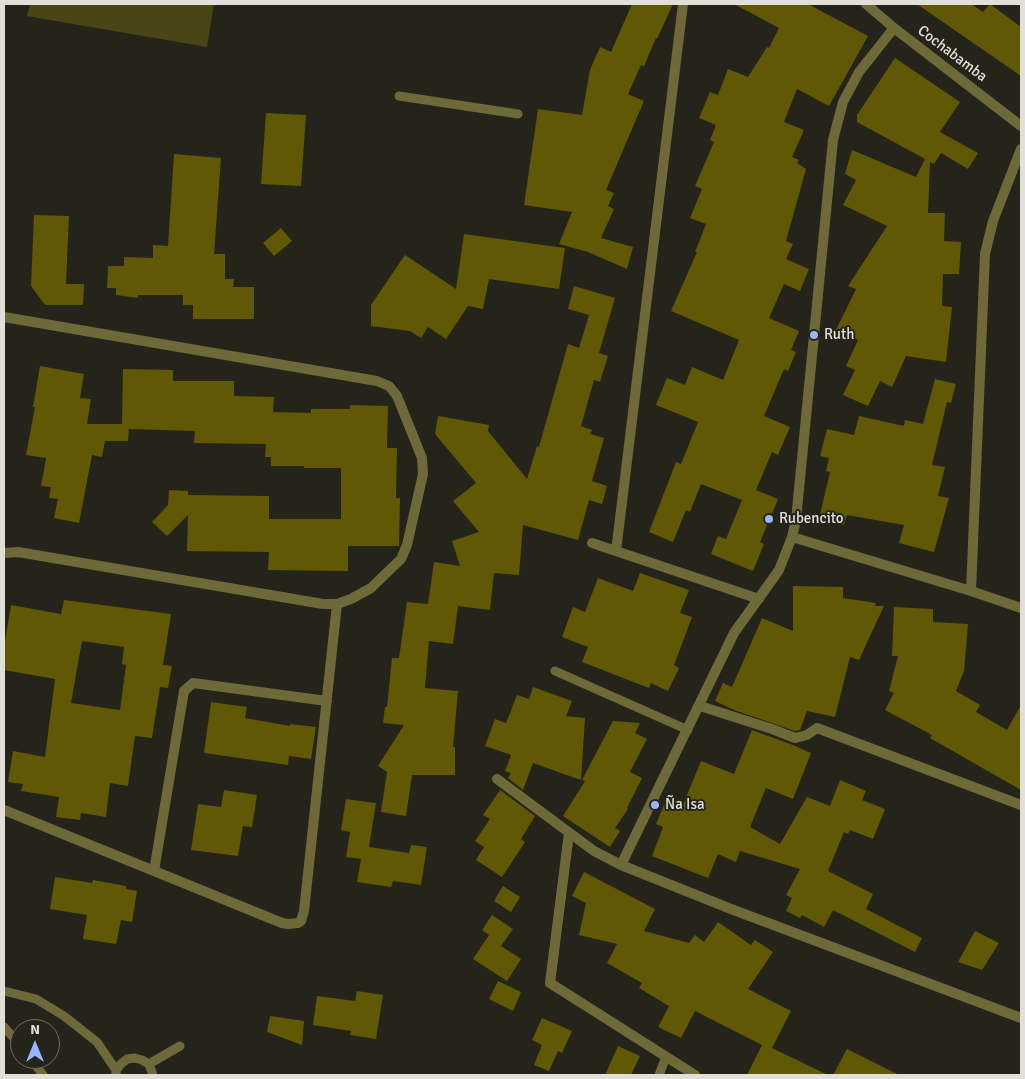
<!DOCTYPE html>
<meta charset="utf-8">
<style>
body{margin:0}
#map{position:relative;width:1025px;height:1079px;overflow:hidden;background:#24241a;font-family:Signika,sans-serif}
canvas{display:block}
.frame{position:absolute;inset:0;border:5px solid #e0e0d9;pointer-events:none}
.north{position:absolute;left:10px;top:1019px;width:50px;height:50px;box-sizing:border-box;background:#24241a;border:1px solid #6f6f66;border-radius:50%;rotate:0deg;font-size:14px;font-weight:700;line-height:20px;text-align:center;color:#e0e0d9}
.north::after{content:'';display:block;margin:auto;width:18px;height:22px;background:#97b6fd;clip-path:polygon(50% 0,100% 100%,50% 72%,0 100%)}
</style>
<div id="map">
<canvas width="1025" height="1079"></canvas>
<div class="frame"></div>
<div class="north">N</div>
</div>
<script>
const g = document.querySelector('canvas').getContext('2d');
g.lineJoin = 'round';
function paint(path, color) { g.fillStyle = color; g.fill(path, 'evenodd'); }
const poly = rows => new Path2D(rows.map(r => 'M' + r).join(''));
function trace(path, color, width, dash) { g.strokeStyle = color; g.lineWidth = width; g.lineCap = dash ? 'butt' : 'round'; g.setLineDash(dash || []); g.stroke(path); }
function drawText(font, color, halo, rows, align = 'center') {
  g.font = font + ' Signika,sans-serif'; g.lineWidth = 4; g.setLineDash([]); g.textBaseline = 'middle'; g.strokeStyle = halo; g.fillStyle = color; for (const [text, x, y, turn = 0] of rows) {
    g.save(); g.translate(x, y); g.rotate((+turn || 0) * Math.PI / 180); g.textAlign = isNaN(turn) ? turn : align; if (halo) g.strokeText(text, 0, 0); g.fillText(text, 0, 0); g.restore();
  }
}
paint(poly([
 [30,4,214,4,207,47,27,16]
]), '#4a4517');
paint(poly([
 [632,4,673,4,657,39,656,38,644,66,641,65,628,94,644,101,606,190,614,193,608,206,614,209,601,238,633,247,627,269,588,252,559,244,572,212,524,205,538,109,582,115,590,70,600,47,611,52],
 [734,4,808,4,868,36,829,106,797,89,784,122,804,130,792,157,799,160,797,163,806,169,786,241,793,244,786,259,809,269,800,291,784,284,769,318,799,331,791,350,796,352,788,371,784,369,764,416,790,427,778,455,772,452,756,490,778,499,760,542,764,544,753,571,711,554,718,536,726,539,742,500,701,484,690,512,686,510,673,542,649,532,676,462,681,464,698,422,656,405,667,378,685,385,692,367,723,380,739,340,671,311,697,252,695,252,706,224,690,218,702,189,695,186,714,142,710,140,716,125,699,118,710,92,718,95,728,69,748,77,767,47,769,48,779,28],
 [917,4,971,4,983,12,990,4,1021,27,1021,76],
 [895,58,960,102,940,132,978,153,968,169,941,153,934,164,930,162,928,213,945,213,944,241,961,242,959,274,943,274,942,306,952,307,946,362,906,356,892,387,880,381,868,406,843,395,855,370,846,366,858,340,836,330,856,289,848,286,887,226,843,205,856,180,845,174,852,150,916,177,925,159,857,122,857,115],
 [266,113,306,115,301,186,261,184],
 [174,154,221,158,214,254,225,254,225,279,234,279,233,287,254,287,254,319,193,319,193,305,183,305,183,295,138,295,138,298,116,295,116,288,107,288,108,266,124,266,124,257,153,258,153,245,168,246],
 [34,215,69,216,66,284,84,284,83,305,45,305,31,286],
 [281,228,292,241,274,256,263,243],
 [464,234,565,248,559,289,489,279,483,309,468,306,446,339,428,327,421,338,410,331,371,326,371,305,405,255,456,289],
 [574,286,615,298,599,353,608,356,600,382,594,380,581,426,592,430,590,434,604,438,592,481,607,486,602,504,589,500,578,540,523,525,519,575,494,573,490,610,458,606,453,644,429,641,425,688,458,691,453,747,455,747,455,775,412,775,406,816,381,812,387,772,378,766,404,725,383,723,385,707,387,707,392,658,399,658,407,602,428,604,434,562,460,566,452,541,479,532,453,501,476,483,435,434,438,416,489,425,488,431,527,479,537,446,539,447,568,344,579,348,589,315,568,309],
 [40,366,84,374,80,398,91,399,87,424,122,424,123,369,173,370,173,381,234,381,234,396,274,397,273,412,311,413,311,409,350,409,350,405,388,406,387,448,397,448,396,498,400,498,399,546,348,546,348,571,268,570,269,552,187,551,188,515,167,536,152,522,168,505,169,490,188,491,188,495,269,496,269,519,341,519,341,468,304,468,304,466,271,466,271,457,265,457,266,444,194,443,195,431,129,429,128,441,105,441,102,457,92,455,79,523,54,518,58,499,49,498,51,487,41,486,46,458,26,455,35,407,33,407],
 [935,379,956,384,951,403,947,402,932,465,945,467,938,496,949,498,934,552,899,543,904,525,847,515,844,525,819,519,830,472,826,471,829,458,820,456,827,429,854,435,859,416,904,426,905,420,923,424],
 [640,573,689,590,680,613,692,617,674,665,679,668,668,691,651,683,649,688,582,662,588,647,562,637,573,607,585,612,598,578,633,591],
 [793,586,843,587,843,598,876,603,875,606,884,606,859,660,850,657,835,717,807,711,800,730,795,731,734,710,715,701,723,683,732,687,762,618,793,631],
 [64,600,171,614,163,665,172,666,168,688,160,687,152,738,135,736,128,786,110,783,106,817,81,813,80,820,56,817,59,797,21,791,23,784,8,782,13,751,45,757,55,679,4,670,4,647,11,605,61,614],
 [82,641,124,647,122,664,126,665,120,710,71,703],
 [894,607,933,609,933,622,968,624,964,671,956,691,980,705,976,712,1007,730,1021,705,1021,790,930,738,932,735,885,710,894,693,889,691,898,656,892,656],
 [533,687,572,701,566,716,585,718,581,780,533,763,523,790,508,778,511,773,505,771,511,755,485,746,495,719,506,723,517,695,529,699],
 [211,702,247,707,245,718,290,726,290,724,316,727,311,759,289,756,288,765,204,753],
 [613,721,640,723,635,733,647,739,630,772,642,778,627,808,628,809,615,828,620,831,610,847,563,816,585,781,582,780],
 [752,730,793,745,811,753,793,799,766,788,750,827,780,844,807,797,830,806,840,780,866,791,862,800,885,809,873,839,850,830,848,834,844,832,828,871,873,894,866,909,922,938,915,952,833,910,824,927,802,915,800,918,786,911,792,898,786,895,800,869,740,851,736,862,718,854,708,878,652,856,663,827,656,824,666,800,672,800,683,805,701,761,734,774],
 [224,790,257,795,252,827,243,826,238,856,191,850,198,804,221,807],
 [500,790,535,816,521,839,525,842,502,877,476,860,484,847,475,841,490,819,483,815],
 [346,799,376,803,369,847,409,853,411,845,427,847,421,885,393,881,391,887,357,882,361,859,346,857,350,832,341,830],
 [584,872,655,909,644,931,689,943,695,935,704,942,718,922,751,945,755,940,773,952,748,989,791,1011,772,1048,828,1075,747,1075,762,1045,695,1011,681,1038,658,1027,669,1006,639,988,642,983,607,963,617,944,579,935,586,903,572,896],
 [55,877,92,883,93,880,126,886,126,889,137,891,132,922,121,920,116,944,83,939,87,915,50,909],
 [503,886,520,897,511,912,494,901],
 [492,915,513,929,501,946,521,959,507,981,473,959,489,935,482,930],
 [975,931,999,943,982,970,958,962],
 [498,981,521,992,513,1011,489,999],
 [357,991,383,995,376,1039,350,1035,351,1031,313,1025,317,996,355,1001],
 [270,1016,304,1021,302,1045,267,1032],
 [542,1018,572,1031,562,1053,558,1051,549,1071,534,1065,542,1045,532,1040],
 [618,1046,640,1056,631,1075,605,1075],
 [847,1049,899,1075,833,1075]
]), '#605804');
trace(poly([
 [399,96,518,114],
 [555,671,688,730],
 [4,991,36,999,64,1016,97,1042,116,1070],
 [4,1027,20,1045],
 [31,1059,43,1075],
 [149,1064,180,1046],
 [116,1074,116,1070,121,1064,127,1059,135,1058,142,1060,149,1064,153,1075],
 [659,1075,666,1057]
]), '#6e6938', 9);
trace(poly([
 [866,4,894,28,1021,126],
 [4,317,377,381,389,386,397,396,422,458,423,474,407,545,401,559,371,588,351,599,337,604,323,604,18,552,4,553],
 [792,537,971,591,1021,608],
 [592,543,759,599],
 [616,551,683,4],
 [971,591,985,254,993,221,1021,149],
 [700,706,772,729,795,738,807,735,817,728,1021,805],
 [497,779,594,851,621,865,731,909,1021,1018],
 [4,810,282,923,288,924,298,923,301,921,304,911,337,604],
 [569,833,550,983,695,1075],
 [621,865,734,633,779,570,792,537,796,520,833,140,843,102,859,72,894,28],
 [154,871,184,691,193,683,327,701]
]), '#6e6938', 10);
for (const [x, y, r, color] of [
 [814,335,5,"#97b6fd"],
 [769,519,5,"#97b6fd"],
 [655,805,5,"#97b6fd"]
]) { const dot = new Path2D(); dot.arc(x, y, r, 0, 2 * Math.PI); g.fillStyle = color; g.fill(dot); trace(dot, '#24241a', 2); }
drawText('15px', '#e0e0d9', '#24241a', [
 ["Cochabamba",952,54,37]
]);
drawText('15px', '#e0e0d9', '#24241a', [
 ["Ruth",824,335],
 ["Rubencito",779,519],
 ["Ña Isa",665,805]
], 'left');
</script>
